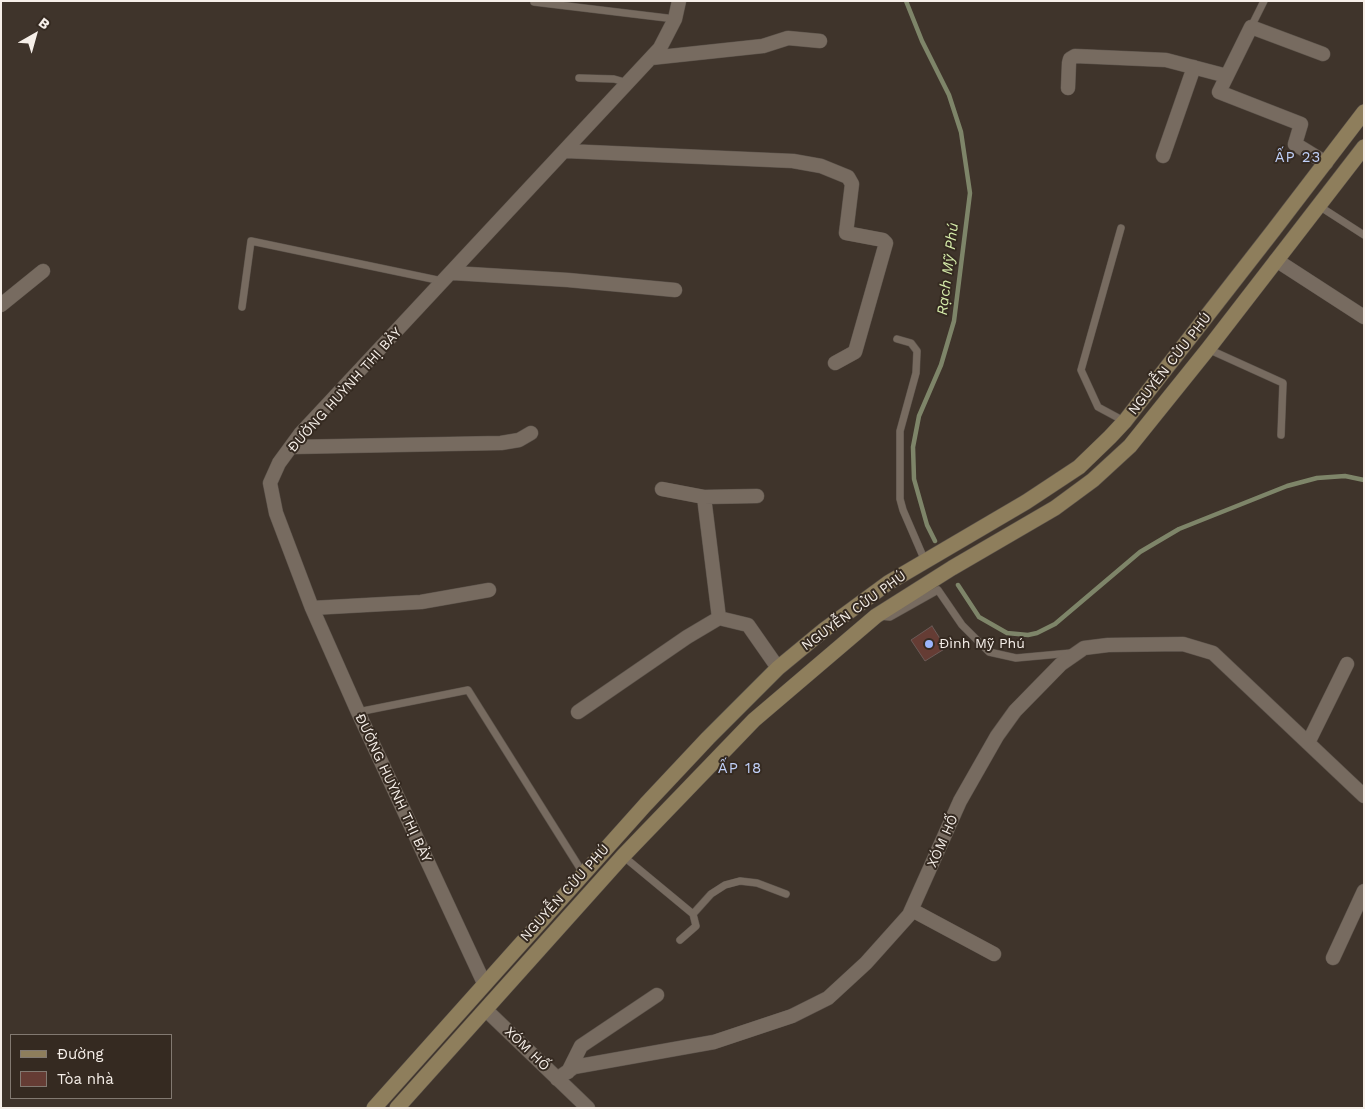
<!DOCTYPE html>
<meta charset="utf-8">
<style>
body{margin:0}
#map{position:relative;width:1365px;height:1109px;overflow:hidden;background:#3f342b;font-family:"Work Sans",sans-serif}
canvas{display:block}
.frame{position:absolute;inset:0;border:2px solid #f6efe9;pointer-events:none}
.legend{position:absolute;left:10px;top:1034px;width:162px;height:65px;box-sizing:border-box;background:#352a21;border:1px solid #827971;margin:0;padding:6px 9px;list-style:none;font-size:15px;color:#f6efe9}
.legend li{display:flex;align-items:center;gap:10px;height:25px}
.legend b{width:25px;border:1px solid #827971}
.north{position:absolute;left:10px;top:10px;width:50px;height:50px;-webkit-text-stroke:4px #352a21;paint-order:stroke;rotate:38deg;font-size:14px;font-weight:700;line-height:20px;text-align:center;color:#f6efe9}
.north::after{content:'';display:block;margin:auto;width:18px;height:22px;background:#f6efe9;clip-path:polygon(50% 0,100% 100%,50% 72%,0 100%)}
</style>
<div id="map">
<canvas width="1365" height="1109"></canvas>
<div class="frame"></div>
<ul class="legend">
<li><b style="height:6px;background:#8e7e5c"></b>Đường</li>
<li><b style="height:14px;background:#653c34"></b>Tòa nhà</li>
</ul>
<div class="north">B</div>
</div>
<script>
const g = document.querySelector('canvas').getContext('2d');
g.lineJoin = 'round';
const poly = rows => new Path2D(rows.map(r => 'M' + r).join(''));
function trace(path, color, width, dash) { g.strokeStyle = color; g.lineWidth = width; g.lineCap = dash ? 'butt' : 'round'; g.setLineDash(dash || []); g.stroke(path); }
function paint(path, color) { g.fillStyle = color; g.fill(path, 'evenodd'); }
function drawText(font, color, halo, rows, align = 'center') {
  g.font = font + ' "Work Sans",sans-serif'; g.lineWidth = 4; g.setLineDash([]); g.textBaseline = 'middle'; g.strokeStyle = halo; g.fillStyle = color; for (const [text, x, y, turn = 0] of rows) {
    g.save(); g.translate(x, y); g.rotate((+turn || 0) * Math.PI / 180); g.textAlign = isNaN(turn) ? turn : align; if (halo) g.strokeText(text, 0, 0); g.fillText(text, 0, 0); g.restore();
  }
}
trace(poly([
 [906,1,922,41,949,95,961,132,970,193,954,321,941,365,919,416,913,447,914,479,927,525,935,541],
 [958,585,979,617,1007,633,1028,635,1037,633,1055,624,1140,552,1179,529,1287,486,1317,478,1345,476,1364,480]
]), '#7e8569', 4.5);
const building = poly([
 [932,626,946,648,925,661,911,640,932,626]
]);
paint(building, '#653c34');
trace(building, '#6b5a57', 1);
const lane = poly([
 [534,2,675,19],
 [1251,27,1264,1],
 [579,78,614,79,628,83],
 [1319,206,1364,235],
 [1121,228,1081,370,1098,407,1124,421],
 [242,307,251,241,442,281],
 [897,339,911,343,917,351,916,373,900,431,900,499,903,510,925,561],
 [1208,349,1283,383,1281,435],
 [879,616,890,617,938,590,962,625,989,652,1016,658,1071,653],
 [358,712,468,690,583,873],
 [623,856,693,914,711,894,725,885,740,881,757,883,786,894],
 [680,940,696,926,693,914]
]);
const street = poly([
 [1323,54,1251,27,1219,92,1301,124,1295,144,1326,163],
 [651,58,763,46,788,38,820,41],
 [1068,88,1069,63,1070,59,1075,56,1166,60,1227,76],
 [566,151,793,161,821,166,848,177,852,184,846,233,883,240,886,243,855,352,835,363],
 [1163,156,1194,67],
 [1276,260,1364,317],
 [453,273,568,280,675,290],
 [1,305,43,271],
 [291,447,501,443,519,440,531,433],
 [662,489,704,497],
 [757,496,704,497,719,618,748,625,778,668],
 [312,608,421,602,489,590],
 [578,712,687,637,719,618],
 [1308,743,1347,664],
 [912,910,994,954],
 [1333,958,1364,891],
 [484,983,358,712,312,608,276,513,270,483,279,463,301,433,660,48,675,19,679,1],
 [486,1010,588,1108],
 [568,1072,581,1046,657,995],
 [557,1079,574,1067,714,1042,792,1016,828,998,866,963,909,915,960,801,997,736,1015,711,1061,664,1084,648,1108,645,1183,644,1213,653,1364,796]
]);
const secondary = poly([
 [374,1108,646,804,708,738,778,668,824,630,888,583,1026,502,1079,467,1110,437,1125,421,1273,231,1364,112],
 [397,1108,623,856,754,720,876,616,952,568,1055,508,1093,480,1130,446,1208,349,1364,147]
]);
trace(lane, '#5c534b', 8);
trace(street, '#5c534b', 15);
trace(secondary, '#5c534b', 16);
trace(lane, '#776b60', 7);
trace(street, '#776b60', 14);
trace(secondary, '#8e7e5c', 15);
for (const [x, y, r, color] of [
 [929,644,5,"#9bb5fd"]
]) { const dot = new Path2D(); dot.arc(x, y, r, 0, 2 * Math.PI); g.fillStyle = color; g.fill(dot); trace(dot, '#352a21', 2); }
drawText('14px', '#f6efe9', '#352a21', [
 ["NGUYỄN CỬU PHÚ",1170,364,-52],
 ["ĐƯỜNG HUỲNH THỊ BẢY",345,390,-48],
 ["NGUYỄN CỬU PHÚ",854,611,-36],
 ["ĐƯỜNG HUỲNH THỊ BẢY",393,788,65],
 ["XÓM HỐ",943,841,-66],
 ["NGUYỄN CỬU PHÚ",565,893,-48],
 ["XÓM HỐ",527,1049,44]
]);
drawText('14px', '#f6efe9', '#352a21', [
 ["Đình Mỹ Phú",939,644]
], 'left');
g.letterSpacing = '1px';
drawText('15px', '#c0d0f9', '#352a21', [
 ["ẤP 23",1298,158],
 ["ẤP 18",740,769]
]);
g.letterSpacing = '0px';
drawText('italic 15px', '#d6edaa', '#352a21', [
 ["Rạch Mỹ Phú",948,269,-83]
]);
</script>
